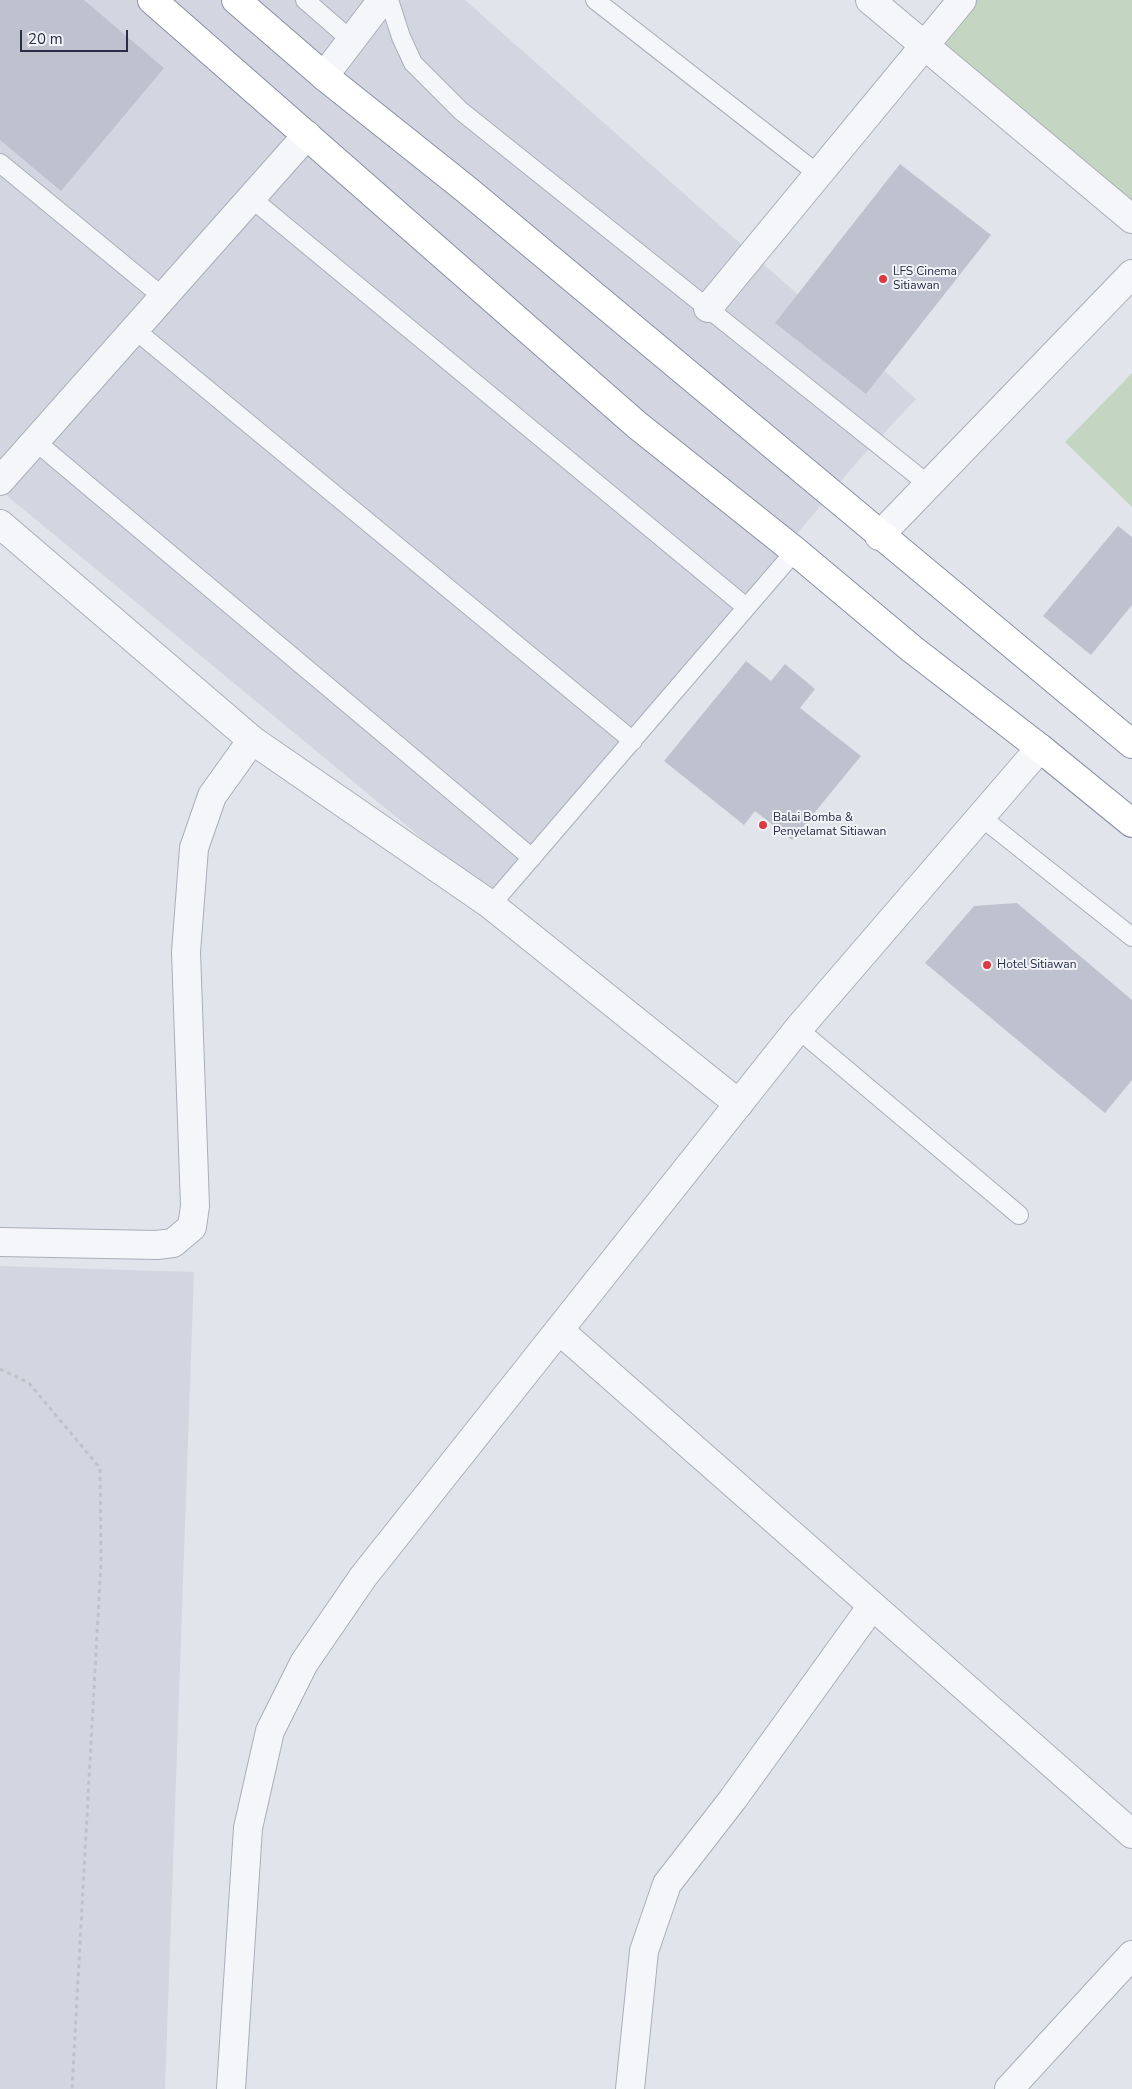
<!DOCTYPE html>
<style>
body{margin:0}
#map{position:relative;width:1132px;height:2089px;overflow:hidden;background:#e1e4eb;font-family:"Nunito Sans",sans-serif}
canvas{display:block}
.scale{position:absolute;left:20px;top:30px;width:108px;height:22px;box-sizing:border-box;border:2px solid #282f45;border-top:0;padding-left:6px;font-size:15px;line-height:18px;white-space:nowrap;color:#282f45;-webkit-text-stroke:4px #f1f3f8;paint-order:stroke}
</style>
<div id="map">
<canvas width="1132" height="2089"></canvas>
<div class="scale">20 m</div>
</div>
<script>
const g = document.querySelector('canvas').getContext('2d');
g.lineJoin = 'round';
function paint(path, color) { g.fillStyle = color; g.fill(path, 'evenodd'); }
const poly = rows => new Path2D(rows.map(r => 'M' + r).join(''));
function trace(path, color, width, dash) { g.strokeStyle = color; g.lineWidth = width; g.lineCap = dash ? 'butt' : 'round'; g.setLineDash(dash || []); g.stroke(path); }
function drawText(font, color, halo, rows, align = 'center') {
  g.font = font + ' "Nunito Sans",sans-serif'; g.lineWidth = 4; g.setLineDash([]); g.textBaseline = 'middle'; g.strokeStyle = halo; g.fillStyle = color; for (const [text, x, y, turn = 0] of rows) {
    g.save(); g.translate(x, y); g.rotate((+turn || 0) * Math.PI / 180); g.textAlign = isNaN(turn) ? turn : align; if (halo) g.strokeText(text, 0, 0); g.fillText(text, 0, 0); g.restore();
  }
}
paint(poly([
 [0,0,465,0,916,399,858,461,493,897,0,490],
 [0,1266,194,1272,165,2089,0,2089]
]), '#d3d6e0');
paint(poly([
 [962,0,1132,0,1132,219,925,46],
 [1132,373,1132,507,1065,442]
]), '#c4d6c2');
paint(poly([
 [0,0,84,0,164,68,61,191,0,140],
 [900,164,991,235,866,394,775,323],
 [1118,526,1132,537,1132,605,1091,655,1043,616],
 [746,661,771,681,785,664,815,689,800,708,861,756,792,840,755,811,744,825,664,761],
 [1017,903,1132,1000,1132,1080,1105,1113,925,963,974,906]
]), '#bec2cf');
const lane = poly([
 [305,0,351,40],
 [389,0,401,37,413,63,461,111,929,485],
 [595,0,818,174],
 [0,163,163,297],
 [251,198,746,607],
 [134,329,633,741],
 [35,441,532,858],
 [981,817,1132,937],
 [491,905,795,551],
 [798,1029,1019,1215]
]);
const street = poly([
 [870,0,1132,219],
 [324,76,382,0],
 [708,308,962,0],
 [0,481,307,135],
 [0,524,252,740,491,905,739,1104],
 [879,536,1132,274],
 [0,1242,157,1245,173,1243,192,1227,195,1206,186,952,194,848,212,796,252,740],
 [559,1330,1132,1834],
 [231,2089,248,1828,270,1731,304,1663,363,1577,798,1029,1040,748],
 [630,2089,644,1951,667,1884,733,1799,872,1606],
 [1009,2089,1132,1955]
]);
const highway = poly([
 [152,0,637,425,795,551,912,649,1040,748,1132,823],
 [236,0,324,76,467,190,1132,744]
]);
trace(lane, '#aaaeb9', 20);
trace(street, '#aaaeb9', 30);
trace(highway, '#878fa3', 30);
trace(poly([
 [0,1369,29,1383,100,1468,101,1561,72,2089]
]), '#c0c2ca', 3, [4, 4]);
trace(lane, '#f5f6f9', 18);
trace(street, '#f5f6f9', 28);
trace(highway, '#fff', 28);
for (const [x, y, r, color] of [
 [883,279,5,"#db3b40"],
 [763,825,5,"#db3b40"],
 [987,965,5,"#db3b40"]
]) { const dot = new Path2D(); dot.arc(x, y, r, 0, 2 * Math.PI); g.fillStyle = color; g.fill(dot); trace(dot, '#f1f3f8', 2); }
drawText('12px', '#282f45', '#f1f3f8', [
 ["LFS Cinema",893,272],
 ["Sitiawan",893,286],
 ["Balai Bomba &",773,818],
 ["Penyelamat Sitiawan",773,832],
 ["Hotel Sitiawan",997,965]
], 'left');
</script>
